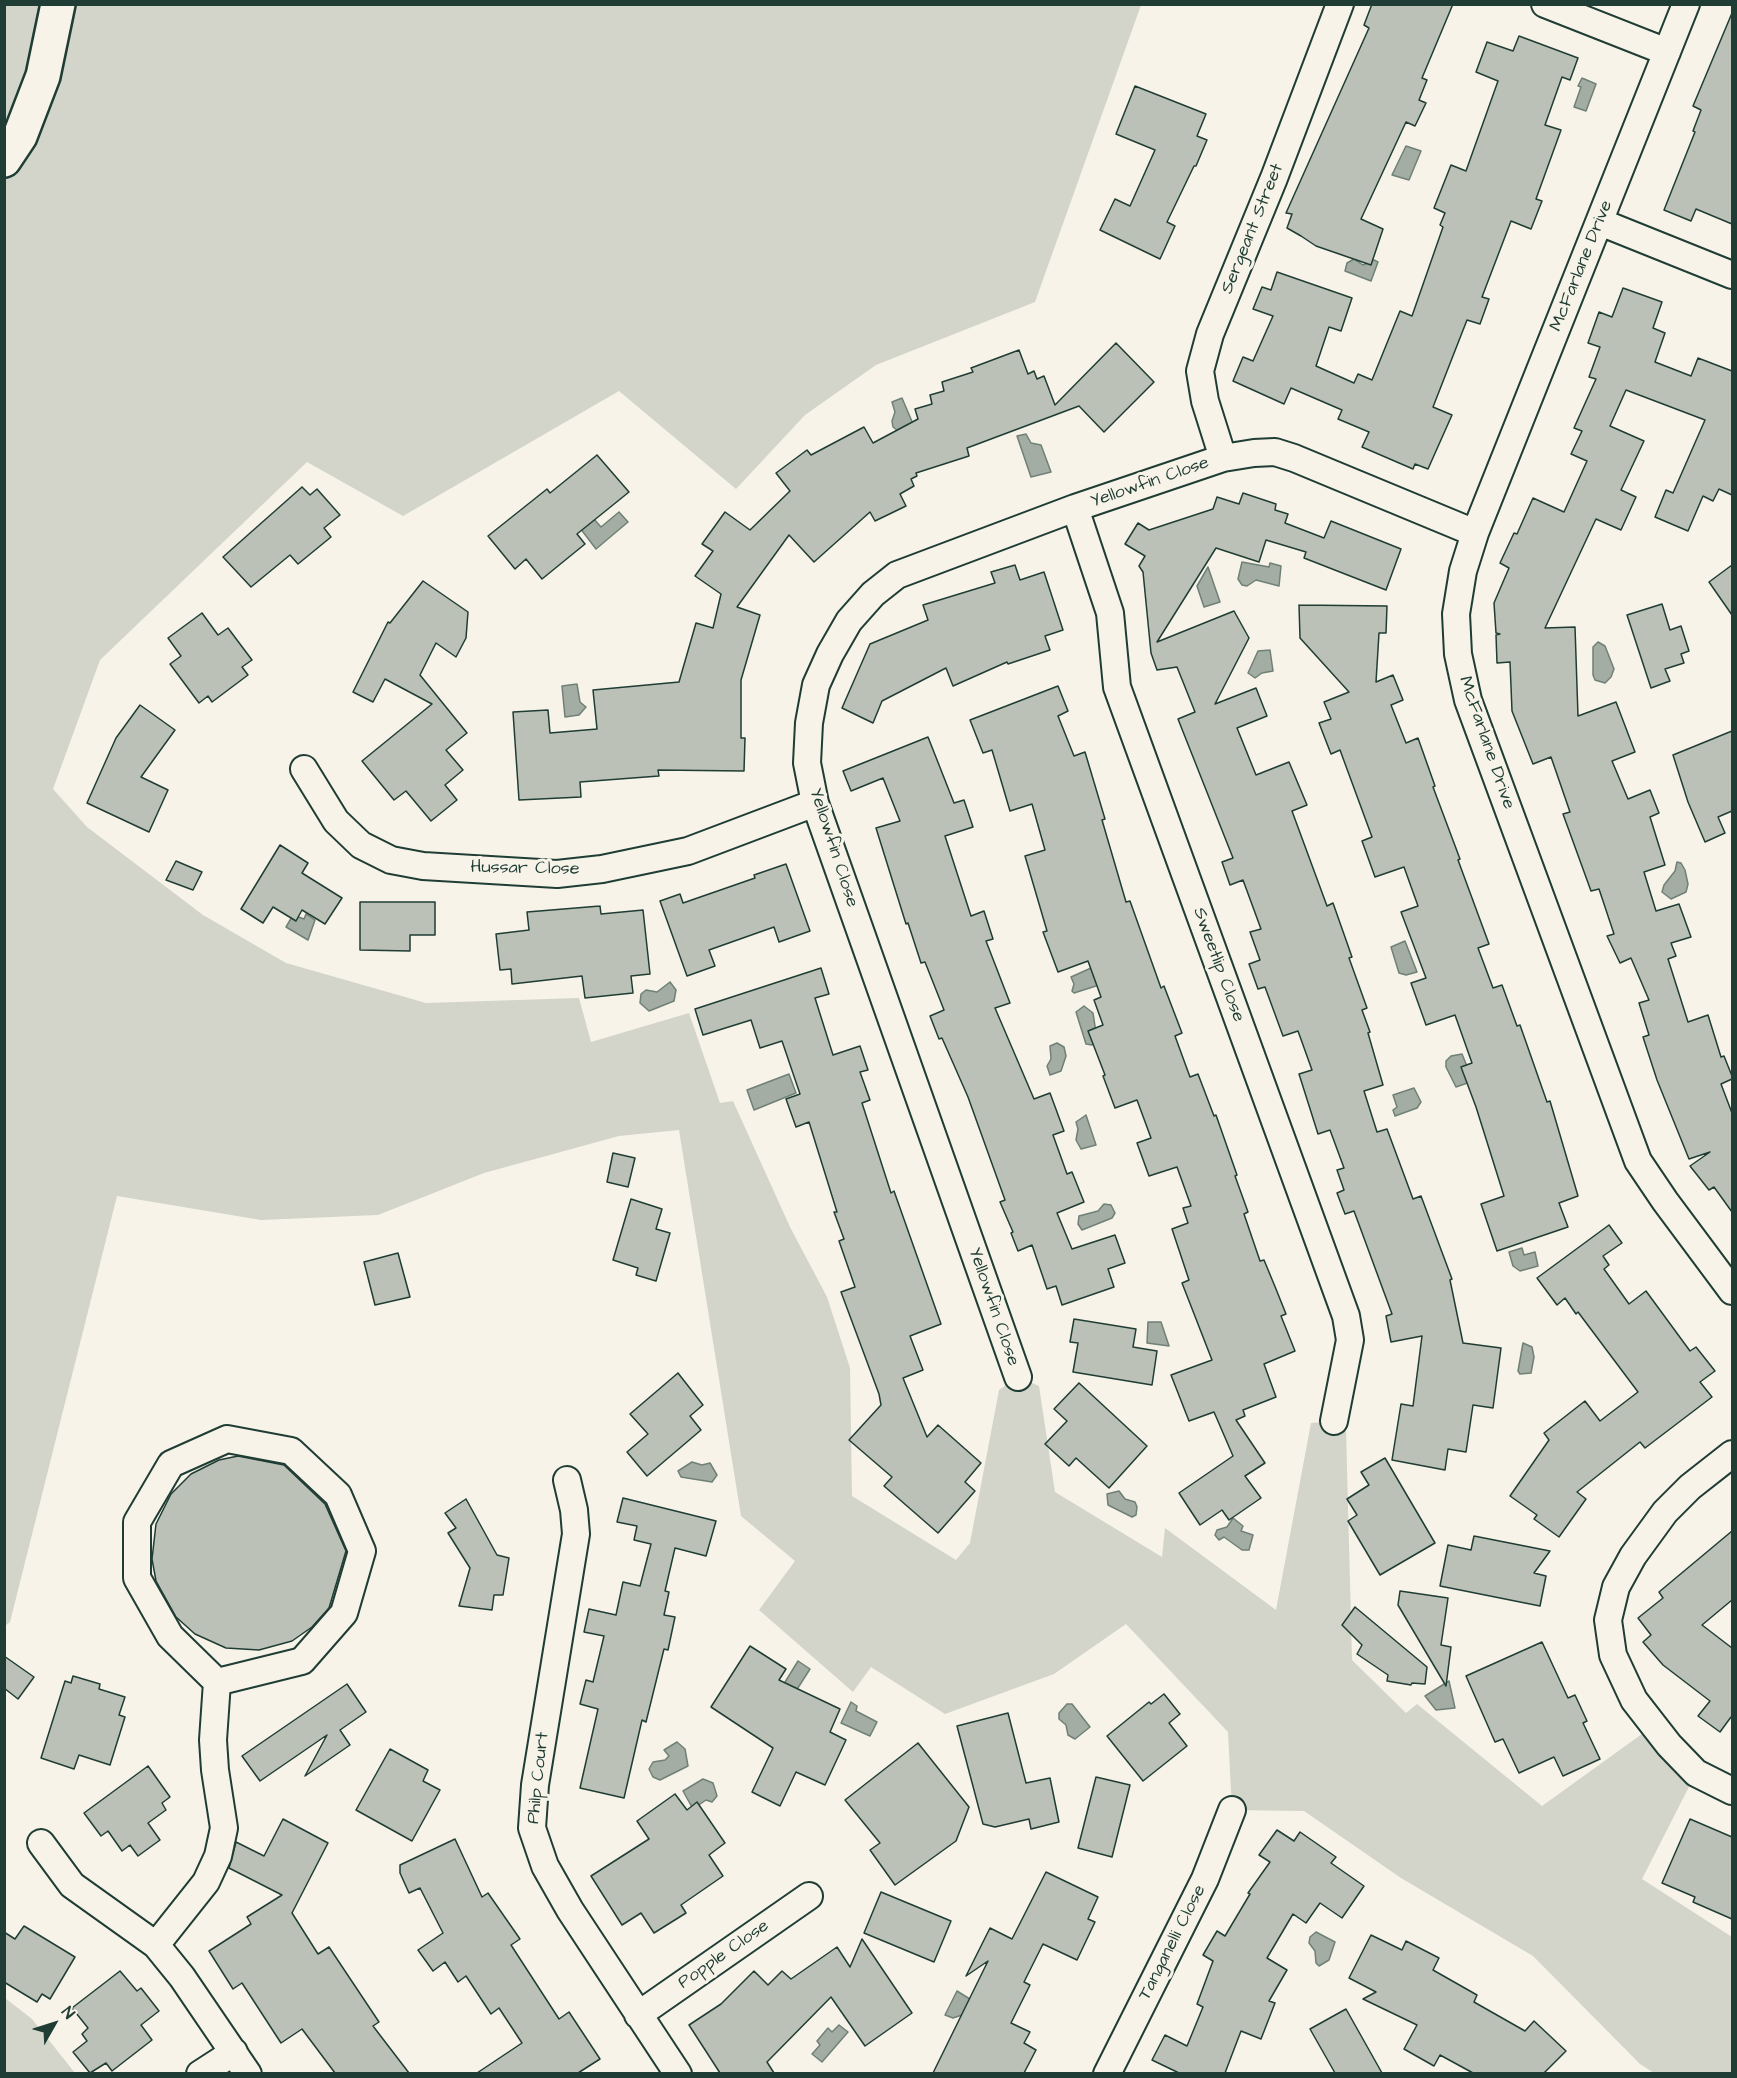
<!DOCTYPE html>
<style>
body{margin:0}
#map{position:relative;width:1737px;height:2078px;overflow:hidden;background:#f7f3e8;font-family:"Architects Daughter",sans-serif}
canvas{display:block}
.frame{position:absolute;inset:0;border:6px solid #1f3d34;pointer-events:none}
.north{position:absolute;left:24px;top:1994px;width:60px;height:60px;-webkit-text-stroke:4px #f7f3e8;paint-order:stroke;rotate:51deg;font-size:16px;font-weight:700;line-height:24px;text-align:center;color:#1f3d34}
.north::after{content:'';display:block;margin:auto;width:21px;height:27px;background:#1f3d34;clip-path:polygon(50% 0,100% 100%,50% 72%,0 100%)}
</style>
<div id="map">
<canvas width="1737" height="2078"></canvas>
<div class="frame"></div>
<div class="north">N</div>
</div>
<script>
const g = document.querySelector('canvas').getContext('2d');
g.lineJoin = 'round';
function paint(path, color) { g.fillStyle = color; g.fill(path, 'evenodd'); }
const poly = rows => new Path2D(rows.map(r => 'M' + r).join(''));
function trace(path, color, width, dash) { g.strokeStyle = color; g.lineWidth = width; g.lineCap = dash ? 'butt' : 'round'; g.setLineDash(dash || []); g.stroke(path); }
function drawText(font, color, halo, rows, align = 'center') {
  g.font = font + ' "Architects Daughter",sans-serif'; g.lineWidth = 6; g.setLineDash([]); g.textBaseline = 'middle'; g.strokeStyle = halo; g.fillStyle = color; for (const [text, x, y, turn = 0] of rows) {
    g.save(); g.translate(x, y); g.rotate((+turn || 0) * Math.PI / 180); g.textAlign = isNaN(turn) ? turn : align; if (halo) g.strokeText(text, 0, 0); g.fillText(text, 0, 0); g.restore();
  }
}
paint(poly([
 [4,5,1141,5,1035,302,876,365,805,415,736,489,619,391,403,516,307,462,100,660,53,789,87,827,203,915,286,963,426,1003,579,998,591,1042,689,1013,720,1103,733,1101,790,1227,827,1297,850,1368,852,1496,956,1560,970,1543,999,1390,1018,1377,1039,1386,1055,1492,1162,1557,1165,1528,1276,1610,1311,1423,1334,1421,1346,1429,1352,1660,1406,1713,1417,1704,1542,1806,1653,1726,1696,1773,1642,1879,1732,1937,1732,2073,1654,2073,1640,2064,1533,1956,1401,1878,1304,1811,1232,1810,1228,1732,1126,1624,1054,1674,945,1714,871,1667,853,1692,759,1610,795,1561,741,1516,679,1130,619,1136,484,1173,378,1215,261,1220,117,1196,10,1622,5,1626],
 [5,1998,32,2019,75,2073,5,2073]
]), '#d3d5ca');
const water = poly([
 [1582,78,1596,84,1586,111,1574,107,1581,87,1578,86,1582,78],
 [1406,146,1421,151,1409,180,1392,175,1406,146],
 [1354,259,1363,265,1374,260,1378,262,1371,281,1345,271,1347,263,1354,259],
 [902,398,925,452,893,427,892,421,895,412,892,402,902,398],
 [1026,434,1031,443,1041,445,1051,472,1031,477,1017,436,1026,434],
 [619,512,628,522,596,549,580,528,593,518,601,527,619,512],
 [1242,562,1269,567,1270,563,1281,566,1279,586,1256,580,1247,586,1242,585,1238,579,1242,562],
 [1208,567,1220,602,1204,607,1197,586,1208,567],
 [1598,642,1605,646,1614,669,1611,677,1605,683,1595,680,1593,675,1593,647,1598,642],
 [1270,650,1273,671,1262,673,1255,678,1248,673,1258,651,1270,650],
 [577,684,580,702,586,707,579,715,565,717,562,686,577,684],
 [1677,862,1681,863,1685,870,1688,884,1686,892,1671,899,1662,892,1664,885,1675,871,1677,862],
 [306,914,315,920,308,940,286,927,293,915,304,919,306,914],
 [1405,941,1417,972,1406,975,1399,973,1391,947,1405,941],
 [1091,968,1099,985,1074,993,1072,991,1074,984,1071,977,1091,968],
 [670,982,676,990,674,1001,649,1011,640,1003,641,994,646,990,657,992,670,982],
 [1084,1006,1093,1013,1097,1039,1092,1045,1086,1044,1076,1012,1084,1006],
 [1057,1043,1064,1047,1066,1056,1061,1071,1050,1075,1047,1066,1051,1059,1050,1046,1057,1043],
 [1462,1054,1473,1081,1456,1087,1446,1067,1446,1061,1451,1056,1462,1054],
 [789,1074,796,1093,754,1110,747,1090,789,1074],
 [1414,1088,1421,1102,1417,1108,1395,1116,1393,1110,1397,1107,1393,1095,1414,1088],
 [1086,1115,1096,1145,1081,1149,1076,1140,1078,1129,1076,1122,1086,1115],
 [1104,1204,1111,1205,1115,1213,1112,1218,1082,1230,1078,1224,1079,1216,1098,1211,1104,1204],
 [1522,1248,1524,1255,1535,1252,1538,1266,1520,1271,1513,1266,1509,1252,1522,1248],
 [1148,1322,1161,1322,1169,1346,1147,1343,1148,1322],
 [1523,1343,1532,1347,1534,1357,1531,1373,1520,1374,1518,1371,1523,1343],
 [692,1462,702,1465,710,1463,717,1475,712,1482,681,1477,678,1471,692,1462],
 [1119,1491,1125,1499,1135,1502,1137,1507,1136,1515,1132,1517,1108,1505,1107,1494,1119,1491],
 [1233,1518,1243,1526,1241,1531,1253,1535,1249,1550,1242,1550,1224,1537,1219,1540,1215,1535,1217,1530,1227,1527,1233,1518],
 [798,1661,810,1669,794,1694,782,1687,798,1661],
 [1449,1681,1455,1708,1436,1710,1425,1696,1449,1681],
 [851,1702,857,1706,856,1711,877,1722,870,1736,841,1723,851,1702],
 [1067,1704,1072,1704,1090,1727,1075,1739,1068,1735,1066,1725,1059,1719,1059,1713,1067,1704],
 [677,1742,685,1749,688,1766,660,1780,653,1777,649,1769,653,1762,665,1760,669,1756,664,1750,677,1742],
 [703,1779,713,1783,717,1796,712,1802,706,1800,693,1809,683,1791,703,1779],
 [1316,1932,1335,1942,1329,1960,1319,1966,1316,1963,1315,1951,1309,1943,1310,1937,1316,1932],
 [957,1991,973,2001,962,2015,953,2018,945,2015,957,1991],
 [839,2025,848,2032,822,2062,812,2054,820,2045,817,2041,828,2028,832,2032,839,2025]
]);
paint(water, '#a4ada3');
trace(water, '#6f8077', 1.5);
const building = poly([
 [1372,4,1453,4,1422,78,1427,80,1419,100,1426,103,1415,126,1406,122,1361,219,1383,229,1371,265,1316,246,1301,236,1287,228,1292,214,1286,213,1369,28,1364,25,1372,4],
 [1732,13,1732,224,1696,209,1691,221,1664,210,1695,132,1693,131,1701,110,1693,106,1732,13],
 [1519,36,1578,58,1570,80,1562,77,1545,125,1561,130,1536,199,1542,201,1531,229,1511,221,1482,297,1489,299,1480,324,1467,320,1433,407,1452,415,1428,469,1415,464,1413,469,1362,447,1369,432,1338,419,1342,410,1291,388,1284,404,1233,381,1243,357,1253,361,1273,316,1253,309,1262,287,1271,290,1277,272,1352,298,1341,331,1329,327,1316,366,1354,383,1358,374,1372,380,1400,311,1412,316,1443,227,1440,225,1445,213,1434,208,1451,165,1466,171,1498,81,1476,72,1487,42,1513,51,1519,36],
 [1135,86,1206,114,1197,136,1207,140,1196,166,1194,166,1167,222,1175,226,1160,259,1100,230,1115,199,1130,206,1155,150,1116,134,1135,86],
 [1623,288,1662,302,1653,328,1665,333,1655,362,1691,376,1698,358,1732,371,1732,495,1719,489,1713,501,1703,496,1688,531,1655,517,1666,490,1673,493,1705,420,1626,390,1610,426,1644,441,1621,490,1636,497,1621,530,1596,519,1545,628,1575,627,1578,716,1616,702,1635,752,1612,761,1628,799,1650,790,1659,813,1650,817,1665,865,1644,872,1656,911,1679,904,1691,937,1671,943,1676,956,1668,959,1688,1022,1708,1015,1721,1057,1724,1056,1732,1076,1732,1079,1721,1084,1732,1113,1732,1212,1714,1187,1709,1190,1690,1166,1710,1152,1689,1159,1657,1080,1643,1037,1649,1035,1639,1003,1649,1000,1631,958,1620,963,1607,936,1614,934,1599,889,1591,891,1563,814,1570,812,1551,757,1533,764,1512,711,1510,662,1497,663,1496,635,1500,634,1496,633,1494,603,1509,568,1500,563,1514,533,1517,534,1533,498,1564,512,1587,461,1571,454,1582,431,1574,428,1596,379,1589,377,1600,347,1588,343,1599,312,1612,317,1623,288],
 [1116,343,1154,382,1104,432,1079,406,967,448,969,456,916,473,917,476,911,479,914,486,900,494,906,506,875,521,870,512,814,562,789,535,737,607,760,615,741,680,741,738,745,738,744,771,658,770,659,776,580,782,581,797,519,800,513,712,548,710,550,733,597,729,593,690,679,682,696,623,713,628,721,594,695,576,713,551,702,544,725,512,750,530,790,491,776,473,807,450,811,455,864,427,873,443,918,419,915,409,932,404,930,395,944,391,942,382,973,372,971,368,1019,350,1028,374,1034,371,1037,379,1044,376,1055,405,1116,343],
 [597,455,629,492,577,534,585,544,542,579,526,559,515,569,488,536,547,489,550,493,597,455],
 [302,487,310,495,317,489,340,515,324,528,331,537,298,564,290,555,251,587,223,557,302,487],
 [1243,493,1276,504,1275,510,1288,514,1285,523,1324,538,1331,521,1401,549,1386,590,1304,558,1306,552,1266,540,1259,562,1216,548,1157,642,1234,611,1249,638,1215,704,1256,688,1267,716,1237,728,1256,775,1289,762,1307,805,1292,811,1327,906,1333,903,1352,957,1349,958,1367,1008,1362,1010,1370,1032,1368,1033,1383,1085,1364,1091,1377,1132,1387,1129,1413,1199,1421,1196,1452,1279,1450,1280,1463,1343,1501,1348,1493,1408,1473,1405,1466,1452,1448,1449,1445,1470,1392,1460,1401,1404,1413,1406,1422,1336,1391,1342,1386,1316,1392,1314,1354,1211,1345,1214,1337,1193,1344,1190,1337,1170,1344,1168,1330,1130,1318,1134,1299,1074,1312,1070,1298,1031,1283,1036,1265,987,1258,989,1249,964,1260,960,1250,932,1261,929,1243,880,1230,885,1222,862,1233,858,1178,719,1195,712,1177,667,1157,670,1151,653,1143,572,1139,566,1145,556,1125,544,1138,523,1149,530,1213,509,1217,497,1239,504,1243,493],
 [1015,565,1020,580,1044,572,1063,630,1045,636,1050,650,1008,664,1007,662,953,686,946,668,882,701,873,723,842,708,870,644,928,620,923,605,995,583,991,572,1015,565],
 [1732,565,1732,615,1709,582,1732,565],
 [423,581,468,612,466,638,456,657,436,643,420,675,467,733,446,750,463,770,445,785,457,800,431,821,406,791,394,800,362,761,432,704,385,679,373,702,353,692,388,622,390,623,423,581],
 [1662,604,1670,630,1681,626,1689,651,1681,654,1684,663,1665,669,1670,681,1651,688,1627,615,1662,604],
 [1299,605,1387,606,1386,633,1379,633,1376,682,1393,675,1403,700,1391,705,1406,743,1418,738,1435,786,1433,787,1460,859,1458,860,1489,944,1478,948,1493,988,1502,985,1517,1026,1520,1025,1547,1102,1550,1101,1578,1196,1559,1203,1568,1227,1497,1251,1481,1204,1504,1196,1476,1107,1461,1067,1472,1063,1455,1015,1426,1025,1411,983,1426,978,1401,912,1418,906,1404,867,1375,877,1362,841,1372,837,1340,750,1331,754,1319,723,1331,719,1324,702,1349,692,1300,638,1299,605],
 [202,613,218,635,228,628,252,660,242,667,248,675,212,702,208,696,199,703,170,664,181,656,168,638,202,613],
 [1058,686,1068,711,1058,716,1074,756,1085,752,1105,819,1102,820,1126,902,1130,901,1161,988,1164,986,1182,1033,1175,1036,1190,1077,1198,1074,1214,1116,1216,1115,1237,1175,1235,1176,1248,1212,1244,1214,1260,1261,1264,1260,1276,1289,1286,1314,1281,1316,1295,1351,1264,1364,1276,1397,1243,1410,1245,1416,1236,1420,1265,1463,1245,1476,1261,1498,1229,1520,1222,1510,1200,1525,1179,1493,1233,1456,1214,1412,1189,1421,1171,1375,1212,1360,1182,1283,1189,1280,1172,1229,1188,1223,1183,1208,1191,1206,1177,1167,1149,1176,1137,1143,1151,1138,1137,1100,1115,1108,1103,1076,1105,1075,1088,1031,1103,1025,1094,1000,1101,997,1088,961,1058,972,1043,932,1047,931,1025,856,1045,850,1032,804,1010,811,992,750,983,753,970,720,1058,686],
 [140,705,175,730,141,777,168,790,149,832,87,803,116,738,140,705],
 [1732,731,1732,811,1718,817,1725,833,1705,842,1688,802,1673,755,1732,731],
 [928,737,954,803,964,800,973,827,945,836,971,916,984,911,993,939,986,941,1010,1003,995,1008,1034,1099,1050,1093,1064,1131,1053,1135,1067,1174,1072,1172,1084,1202,1057,1213,1072,1249,1115,1235,1125,1263,1108,1269,1114,1287,1062,1305,1056,1286,1047,1289,1032,1245,1018,1251,1011,1233,1013,1232,1000,1202,1005,1200,968,1097,942,1038,939,1039,930,1016,944,1010,925,962,921,963,908,923,906,924,876,828,900,821,883,778,851,791,843,771,928,737],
 [280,845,308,863,302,873,342,898,325,924,302,910,296,921,273,907,263,923,241,909,280,845],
 [176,861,202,872,193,890,166,880,176,861],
 [786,864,810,931,779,942,774,927,709,950,715,966,687,976,660,901,680,894,683,903,755,878,754,875,786,864],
 [360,902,435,902,435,935,410,935,410,951,360,950,360,902],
 [600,906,601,914,643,910,650,974,631,976,633,993,585,998,582,976,512,984,511,969,500,970,496,934,529,930,527,912,600,906],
 [821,968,829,994,815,998,833,1055,860,1046,868,1070,860,1072,870,1100,862,1103,891,1193,894,1191,941,1324,910,1336,923,1370,903,1378,927,1437,938,1425,981,1463,965,1482,975,1491,938,1533,884,1486,892,1477,849,1440,881,1405,879,1394,841,1292,855,1287,839,1241,844,1239,834,1212,837,1212,809,1122,796,1127,786,1099,800,1094,782,1041,760,1048,751,1020,703,1035,695,1009,821,968],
 [613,1153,635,1158,628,1187,607,1182,613,1153],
 [631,1199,662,1209,656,1229,670,1233,656,1281,636,1275,638,1268,613,1260,631,1199],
 [1609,1225,1622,1243,1603,1256,1609,1265,1604,1269,1629,1304,1646,1291,1690,1351,1696,1347,1715,1371,1700,1382,1712,1397,1645,1448,1640,1442,1577,1492,1586,1499,1559,1537,1534,1519,1537,1515,1510,1496,1549,1440,1544,1433,1585,1401,1600,1421,1638,1392,1578,1312,1576,1314,1565,1298,1557,1305,1537,1278,1609,1225],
 [398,1253,410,1297,375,1305,364,1262,398,1253],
 [1074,1319,1136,1329,1133,1347,1157,1351,1152,1385,1073,1372,1078,1343,1070,1342,1074,1319],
 [678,1373,703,1405,690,1416,701,1430,647,1476,627,1452,648,1434,630,1414,678,1373],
 [1079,1383,1147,1446,1109,1488,1076,1458,1069,1466,1045,1444,1067,1421,1054,1409,1079,1383],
 [238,1456,284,1465,325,1504,346,1551,329,1608,312,1627,292,1641,259,1650,226,1648,195,1634,176,1617,156,1581,152,1559,156,1524,171,1494,191,1474,219,1460,238,1456],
 [1385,1458,1435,1543,1380,1575,1348,1521,1357,1515,1347,1499,1369,1485,1361,1472,1385,1458],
 [623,1498,716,1521,706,1556,675,1548,665,1591,669,1592,664,1615,675,1617,668,1650,664,1649,646,1722,642,1720,624,1798,580,1788,598,1709,580,1704,586,1680,593,1682,604,1636,584,1632,589,1609,616,1615,623,1582,640,1586,651,1544,634,1540,637,1526,617,1522,623,1498],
 [466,1499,497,1555,509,1558,503,1595,494,1595,492,1610,459,1606,470,1568,448,1533,456,1528,445,1513,466,1499],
 [1732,1531,1732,1600,1702,1625,1732,1648,1732,1718,1731,1717,1720,1732,1698,1716,1710,1701,1663,1665,1643,1642,1651,1635,1638,1618,1663,1598,1659,1592,1732,1531],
 [1474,1536,1550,1551,1534,1573,1546,1576,1540,1606,1440,1586,1448,1545,1471,1550,1474,1536],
 [1400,1591,1448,1598,1441,1645,1451,1647,1446,1686,1398,1605,1400,1591],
 [1355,1607,1427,1667,1425,1684,1412,1683,1411,1685,1387,1681,1388,1675,1357,1654,1362,1645,1342,1625,1355,1607],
 [1542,1642,1568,1698,1575,1695,1587,1721,1583,1723,1600,1759,1563,1776,1554,1757,1519,1773,1503,1739,1495,1742,1466,1676,1542,1642],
 [750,1646,786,1669,779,1680,840,1709,830,1732,846,1740,825,1785,796,1772,780,1806,752,1792,773,1748,711,1707,750,1646],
 [4,1656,34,1677,18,1699,4,1688,4,1656],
 [73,1676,100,1684,99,1689,125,1697,119,1715,125,1717,110,1765,79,1755,74,1769,41,1758,65,1681,71,1683,73,1676],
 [347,1684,366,1712,340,1730,350,1745,305,1776,327,1735,260,1781,242,1756,347,1684],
 [1164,1694,1180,1714,1169,1723,1187,1746,1143,1781,1107,1736,1149,1702,1151,1704,1164,1694],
 [1008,1713,1026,1783,1050,1778,1059,1822,1031,1829,1029,1819,995,1827,983,1824,957,1726,1008,1713],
 [918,1743,969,1807,956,1841,895,1885,870,1850,880,1843,845,1800,918,1743],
 [390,1749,428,1770,423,1781,440,1790,412,1841,356,1810,390,1749],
 [148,1766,170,1797,162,1803,166,1810,148,1823,160,1840,138,1856,130,1845,122,1851,108,1831,101,1836,84,1813,148,1766],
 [1096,1777,1130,1785,1112,1857,1078,1848,1096,1777],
 [675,1794,687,1810,697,1802,725,1843,709,1855,723,1876,681,1905,686,1913,654,1933,641,1913,622,1925,591,1876,649,1839,637,1821,675,1794],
 [283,1819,328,1843,292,1913,318,1954,329,1947,379,2022,373,2026,409,2073,335,2073,302,2029,281,2043,242,1983,233,1989,209,1951,251,1924,247,1917,282,1895,229,1868,236,1842,264,1856,283,1819],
 [1690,1819,1732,1837,1732,1919,1693,1902,1695,1897,1662,1883,1690,1819],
 [1277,1830,1294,1841,1300,1832,1336,1857,1331,1863,1364,1886,1342,1918,1320,1903,1306,1923,1293,1914,1267,1958,1287,1970,1269,2001,1275,2003,1261,2039,1241,2031,1225,2073,1179,2073,1152,2060,1165,2035,1187,2046,1203,2007,1197,2004,1213,1961,1203,1955,1217,1931,1225,1936,1250,1894,1248,1893,1270,1862,1259,1855,1277,1830],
 [455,1839,482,1897,488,1893,520,1939,511,1945,559,2019,569,2012,600,2059,578,2073,477,2073,522,2043,499,2008,491,2014,466,1976,458,1982,445,1962,433,1971,418,1950,443,1933,420,1888,409,1893,400,1873,400,1865,455,1839],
 [1046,1872,1098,1897,1088,1919,1095,1922,1077,1960,1043,1944,1024,1982,1030,1985,1011,2023,1030,2032,1024,2043,1036,2050,1024,2073,933,2073,988,1961,966,1976,990,1928,1012,1939,1046,1872],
 [881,1892,951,1921,934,1962,864,1933,881,1892],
 [24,1926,75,1957,50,1999,42,1994,37,2002,4,1982,4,1932,15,1939,24,1926],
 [1371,1935,1402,1950,1406,1941,1439,1958,1433,1970,1477,1995,1474,2002,1525,2031,1534,2021,1566,2051,1544,2073,1473,2073,1440,2055,1434,2066,1404,2049,1417,2025,1363,1999,1376,1992,1349,1978,1371,1935],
 [862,1939,912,2013,865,2046,831,1997,767,2062,774,2073,720,2073,689,2025,721,2004,754,1971,768,1985,782,1971,791,1979,837,1947,850,1967,862,1939],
 [120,1971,137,1991,141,1988,159,2011,141,2025,152,2040,112,2071,106,2063,90,2073,73,2052,87,2041,82,2034,88,2028,72,2008,120,1971],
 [1346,2009,1382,2073,1335,2073,1310,2029,1346,2009]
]);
paint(building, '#bbc1b6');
trace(building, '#1f3d34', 1.5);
const street = poly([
 [1545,4,1667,52],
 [1686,4,1475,533,1463,571,1456,614,1458,654,1468,700,1638,1161,1665,1201,1732,1291],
 [1600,222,1732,275],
 [1223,458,1205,401,1200,371,1210,334,1274,178,1340,4],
 [1075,508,1110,613,1117,687,1346,1316,1350,1340,1334,1421],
 [304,769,336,821,361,845,391,860,423,866,557,874,602,869,688,851,815,803],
 [1018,1377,815,803,807,763,809,723,816,685,830,654,849,621,873,594,897,575,1075,508,1223,458,1254,453,1275,452,1294,458,1475,533],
 [1732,1454,1690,1487,1665,1512,1633,1556,1616,1587,1608,1620,1613,1655,1634,1700,1669,1745,1696,1773,1732,1791],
 [567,1480,574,1510,576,1534,535,1785,532,1828,545,1866,570,1910,678,2074],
 [41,1843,72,1885,156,1945,182,1977,248,2074],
 [156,1945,206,1882,218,1856,224,1828,215,1770,213,1740,217,1682,170,1636,137,1578,137,1522,171,1464,227,1439,291,1451,338,1495,362,1551,344,1613,302,1661,217,1682],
 [638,2015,809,1896],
 [200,2074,234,2052],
 [1107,2074,1205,1879,1232,1810]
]);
const secondary = poly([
 [4,160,20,136,43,76,58,4]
]);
trace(street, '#1f3d34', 30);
trace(secondary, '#1f3d34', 38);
trace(street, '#f7f3e8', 26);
trace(secondary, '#f7f3e8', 33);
drawText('18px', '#1f3d34', '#f7f3e8', [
 ["Sergeant Street",1253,229,-68],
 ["McFarlane Drive",1582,266,-68],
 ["Yellowfin Close",1150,483,-19],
 ["McFarlane Drive",1486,743,71],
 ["Yellowfin Close",833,848,72],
 ["Hussar Close",525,869,1],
 ["Sweetlip Close",1218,965,70],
 ["Yellowfin Close",993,1307,71],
 ["Philp Court",539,1778,-84],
 ["Tanganelli Close",1173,1943,-63],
 ["Popple Close",724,1955,-35]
]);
</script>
